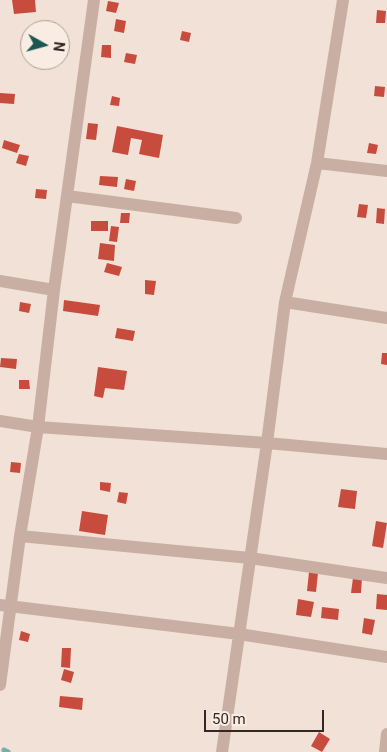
<!DOCTYPE html>
<style>
body{margin:0}
#map{position:relative;width:387px;height:752px;overflow:hidden;background:#f1e1d7;font-family:Roboto,sans-serif}
canvas{display:block}
.north{position:absolute;left:20px;top:20px;width:50px;height:50px;box-sizing:border-box;background:#f9ece3;border:1px solid #aa9e97;border-radius:50%;rotate:97deg;font-size:14px;font-weight:700;line-height:20px;text-align:center;color:#342825}
.north::after{content:'';display:block;margin:auto;width:18px;height:22px;background:#1b5651;clip-path:polygon(50% 0,100% 100%,50% 72%,0 100%)}
.scale{position:absolute;left:204px;top:710px;width:120px;height:22px;box-sizing:border-box;border:2px solid #342825;border-top:0;padding-left:6px;font-size:15px;line-height:18px;white-space:nowrap;color:#342825;-webkit-text-stroke:4px #f9ece3;paint-order:stroke}
</style>
<div id="map">
<canvas width="387" height="752"></canvas>
<div class="north">N</div>
<div class="scale">50 m</div>
</div>
<script>
const g = document.querySelector('canvas').getContext('2d');
g.lineJoin = 'round';
const poly = rows => new Path2D(rows.map(r => 'M' + r).join(''));
function trace(path, color, width, dash) { g.strokeStyle = color; g.lineWidth = width; g.lineCap = dash ? 'butt' : 'round'; g.setLineDash(dash || []); g.stroke(path); }
function paint(path, color) { g.fillStyle = color; g.fill(path, 'evenodd'); }
trace(poly([
 [4,750,8,752]
]), '#76aea9', 5);
paint(poly([
 [12,0,35,0,36,12,14,14],
 [108,1,119,3,116,13,106,11],
 [377,10,386,11,385,23,376,23],
 [116,19,126,21,124,33,114,31],
 [182,31,191,33,189,42,180,40],
 [102,45,111,45,111,58,101,57],
 [126,53,137,55,135,64,124,62],
 [375,86,385,87,384,97,374,96],
 [0,93,15,94,14,104,0,103],
 [112,96,120,98,119,106,110,105],
 [88,123,98,124,96,140,86,139],
 [117,126,163,135,159,158,139,154,142,140,131,138,128,155,112,152],
 [4,140,20,145,17,153,2,148],
 [369,143,378,145,376,154,367,153],
 [19,154,29,156,26,166,16,163],
 [100,176,118,177,117,187,99,185],
 [126,179,136,181,134,191,124,189],
 [36,189,47,190,46,199,35,198],
 [359,204,368,205,366,218,357,217],
 [377,208,385,209,384,224,376,223],
 [121,213,130,213,129,223,120,223],
 [91,221,108,221,108,231,91,231],
 [111,226,119,227,117,242,109,241],
 [100,243,115,245,114,261,98,259],
 [107,263,122,267,119,276,104,272],
 [145,280,156,281,154,295,145,294],
 [64,300,100,305,98,316,63,311],
 [20,302,31,304,29,313,19,311],
 [117,328,135,331,133,341,115,338],
 [382,353,387,353,387,365,381,364],
 [1,358,17,359,16,369,0,367],
 [98,367,127,371,124,390,105,388,103,398,94,396],
 [19,380,29,380,30,389,19,389],
 [11,462,21,463,20,473,10,472],
 [100,482,111,483,110,492,100,490],
 [341,489,357,491,355,509,338,507],
 [119,492,128,493,126,504,117,502],
 [82,511,108,515,105,535,79,531],
 [376,521,387,523,383,548,372,546],
 [309,572,318,573,316,592,307,591],
 [353,578,362,578,361,593,351,593],
 [377,594,387,595,387,610,376,609],
 [298,599,314,602,311,617,296,615],
 [322,607,339,609,338,620,321,618],
 [364,618,375,620,372,635,362,633],
 [21,631,30,634,28,642,19,640],
 [62,648,71,648,70,668,61,667],
 [64,669,74,672,71,683,61,680],
 [60,696,83,698,82,710,59,707],
 [319,732,330,739,322,752,311,746]
]), '#c84c3e');
trace(poly([
 [317,163,387,171],
 [67,196,236,218],
 [0,281,54,290],
 [285,302,387,318],
 [0,421,38,427,267,443,387,454],
 [20,536,250,558,387,578],
 [0,605,239,634,387,657],
 [0,685,20,536,38,427,54,290,94,0],
 [222,752,267,443,285,302,317,163,343,0],
 [385,752,387,734]
]), '#c9afa3', 12);
</script>
